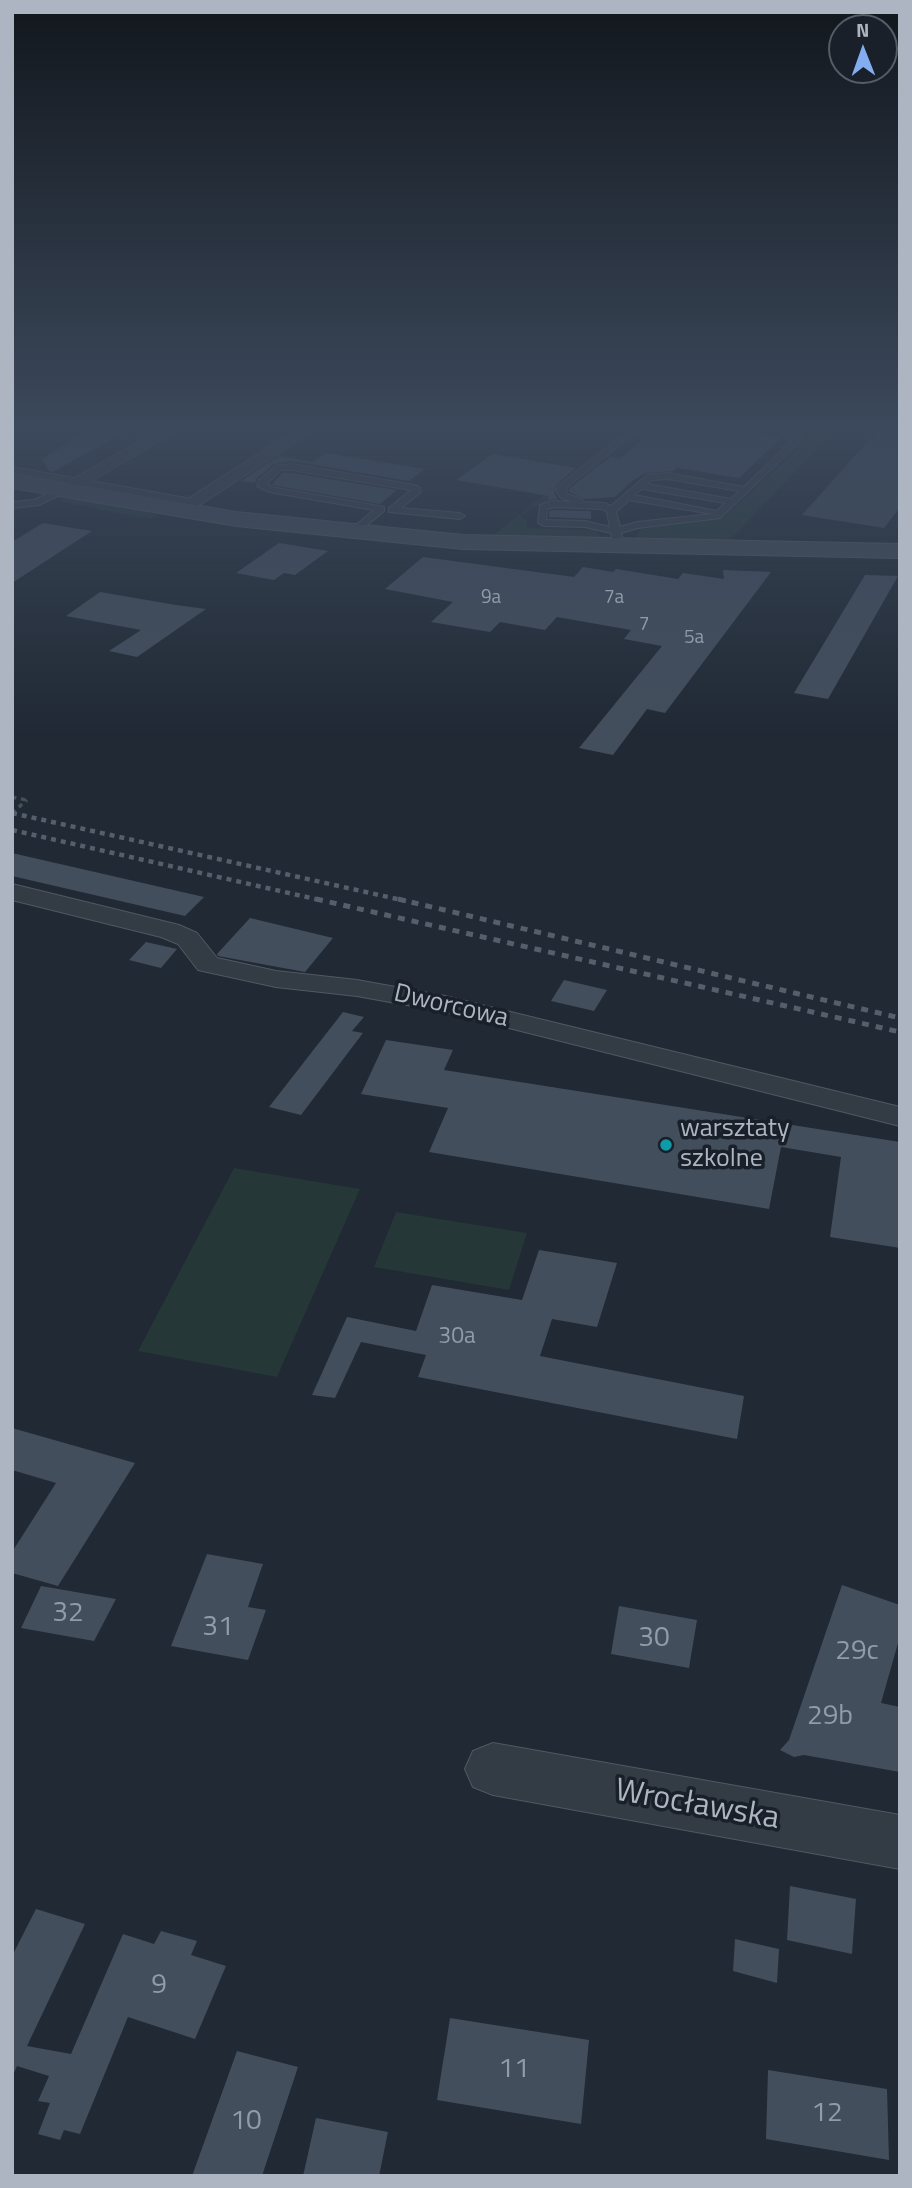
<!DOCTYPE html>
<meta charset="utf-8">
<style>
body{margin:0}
#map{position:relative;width:912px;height:2188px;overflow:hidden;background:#202934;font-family:"Titillium Web",sans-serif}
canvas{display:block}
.frame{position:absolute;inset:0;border:14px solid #adb5c2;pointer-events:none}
.north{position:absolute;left:828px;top:14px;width:70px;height:70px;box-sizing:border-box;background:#192029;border:2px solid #545c66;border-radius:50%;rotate:359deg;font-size:19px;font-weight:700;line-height:28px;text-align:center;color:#adb5c2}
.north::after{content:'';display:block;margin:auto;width:24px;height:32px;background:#84adf1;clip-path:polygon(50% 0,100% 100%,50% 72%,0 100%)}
</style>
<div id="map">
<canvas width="912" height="2188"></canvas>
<div class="frame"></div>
<div class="north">N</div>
</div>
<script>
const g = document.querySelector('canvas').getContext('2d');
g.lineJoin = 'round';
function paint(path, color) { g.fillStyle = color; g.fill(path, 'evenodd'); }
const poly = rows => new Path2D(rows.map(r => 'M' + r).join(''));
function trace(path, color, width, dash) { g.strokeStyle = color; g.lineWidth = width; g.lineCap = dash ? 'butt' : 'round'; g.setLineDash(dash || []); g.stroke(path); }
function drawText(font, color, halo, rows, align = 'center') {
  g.font = font + ' "Titillium Web",sans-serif'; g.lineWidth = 7; g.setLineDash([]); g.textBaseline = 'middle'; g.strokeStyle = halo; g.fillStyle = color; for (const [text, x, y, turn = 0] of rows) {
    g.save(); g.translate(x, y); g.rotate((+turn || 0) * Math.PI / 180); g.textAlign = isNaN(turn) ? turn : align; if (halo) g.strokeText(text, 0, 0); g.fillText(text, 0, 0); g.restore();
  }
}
paint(poly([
 [817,431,834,431,726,544,640,539,636,536,641,529,723,518],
 [553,488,555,497,546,503,534,506,520,516,527,522,527,528,595,530,602,537,491,537],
 [68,498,107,502,157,515,151,518,127,515,59,501],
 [234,1168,360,1189,277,1377,138,1351],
 [396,1212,527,1233,509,1290,374,1267]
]), '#253737');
paint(poly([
 [86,431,126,431,53,472,49,471,42,459],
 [653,431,745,431,782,437,739,478,677,468,674,471,645,473,632,481,615,497,585,499,569,492,569,489,591,471,611,457,619,459],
 [877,431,900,431,900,507,884,528,802,515],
 [326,453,425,469,409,481,292,461,274,464,257,478,255,483,241,481,279,456,312,462],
 [493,454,576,468,557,484,554,493,558,499,548,500,549,496,456,480],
 [282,473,292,473,397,490,380,504,272,485],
 [554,510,591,511,591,519,549,517,549,511],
 [43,523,92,531,12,583,12,542],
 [279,543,328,551,295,575,284,573,274,580,236,573],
 [423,557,574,577,583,567,613,572,616,569,678,579,683,573,724,579,723,570,771,572,665,713,647,709,613,755,579,748,662,646,624,639,631,630,557,617,545,630,500,622,490,632,431,622,453,602,385,589],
 [865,575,898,576,828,699,794,693],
 [100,592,176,605,206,609,137,657,109,651,141,630,66,616],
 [12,853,204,897,185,916,12,876],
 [250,918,333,938,305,972,218,956,217,954],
 [146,942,177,949,161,968,129,960],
 [564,980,607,990,594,1011,551,1001],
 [343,1012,364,1017,352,1031,363,1033,301,1115,269,1107],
 [386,1040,453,1050,444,1070,900,1142,900,1248,830,1237,841,1157,781,1147,769,1209,429,1152,448,1108,361,1094],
 [539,1250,617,1263,597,1327,552,1319,540,1356,744,1396,737,1439,418,1377,426,1355,361,1342,335,1398,312,1395,347,1317,416,1331,432,1285,522,1300],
 [12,1428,135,1463,58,1586,12,1573,12,1552,56,1483,12,1470],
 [207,1554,263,1564,248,1607,266,1610,248,1660,171,1646],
 [842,1585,900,1605,900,1636,881,1703,900,1707,900,1772,804,1755,794,1757,780,1750,789,1740],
 [41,1586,116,1599,94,1641,21,1628],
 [619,1606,697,1620,689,1668,611,1654],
 [790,1886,856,1899,852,1954,787,1940],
 [36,1909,85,1924,27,2046,71,2054,123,1934,154,1944,161,1931,197,1941,191,1955,226,1966,195,2039,128,2017,80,2134,64,2130,60,2140,38,2134,50,2103,38,2101,49,2076,17,2066,12,2077,12,1956],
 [735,1939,779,1949,777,1983,733,1971],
 [450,2018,589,2040,581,2124,437,2100],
 [237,2051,298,2067,262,2176,192,2176],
 [768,2070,887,2089,889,2160,766,2139],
 [316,2118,388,2132,379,2176,303,2176]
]), '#434e5c');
const service = poly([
 [628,431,637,431,566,488,567,494,582,499,583,502,604,503,611,506,647,475,668,473,744,487,795,437,795,434,790,431,804,433,802,440,720,518,638,528,621,533,623,546,618,549,613,546,611,533,585,527,544,526,538,523,540,505,553,501,573,502,561,498,556,491,559,485,628,431],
 [668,479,739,491,731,499,647,484,652,480,668,479],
 [642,489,725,503,717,511,634,495,642,489],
 [629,500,712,514,637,522,620,527,616,512,629,500],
 [554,507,602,509,607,512,610,527,585,521,546,520,547,509,554,507],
 [292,464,414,485,419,487,421,492,401,508,460,513,465,516,460,519,389,512,389,508,411,490,292,470,281,470,267,483,271,487,384,507,384,511,355,535,349,535,349,531,374,510,269,492,257,486,259,480,276,466,292,464],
 [12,467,192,499,197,502,192,505,12,473,12,467],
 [63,487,68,490,66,492,39,505,12,508,12,502,34,500,63,487]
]);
const minor = poly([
 [157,431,177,431,69,494,57,494,54,490,157,431],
 [294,431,313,431,184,515,172,515,169,511,294,431],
 [12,884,179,925,197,933,217,958,276,971,357,980,445,996,900,1107,900,1126,445,1012,357,996,276,987,198,970,178,944,161,937,12,900,12,884]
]);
const tertiary = poly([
 [493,1743,900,1815,900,1869,493,1795,473,1787,465,1769,473,1751,493,1743]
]);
const secondary = poly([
 [12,474,236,512,463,535,900,544,900,558,463,549,236,526,12,488,12,474]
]);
trace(service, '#515863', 2);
trace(minor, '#515863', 2);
trace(tertiary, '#515863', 2);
trace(secondary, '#515863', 2);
trace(poly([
 [12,797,26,800],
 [12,813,27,800]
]), '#415255', 3.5, [4.5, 4.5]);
paint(service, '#333b45');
paint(minor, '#333b45');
paint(tertiary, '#333b45');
paint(secondary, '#424a58');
trace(poly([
 [12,813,406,901],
 [12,830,324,901]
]), '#555f6c', 4.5, [5, 5]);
trace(poly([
 [316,899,900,1032],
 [398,899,900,1018]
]), '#555f6c', 5, [7, 7]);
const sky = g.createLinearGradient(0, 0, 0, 737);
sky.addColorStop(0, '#12171d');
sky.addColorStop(0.58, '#3c495c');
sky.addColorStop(1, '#3c495c00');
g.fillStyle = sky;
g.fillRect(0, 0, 912, 737);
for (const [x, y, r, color] of [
 [666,1145,7,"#0f9aa8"]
]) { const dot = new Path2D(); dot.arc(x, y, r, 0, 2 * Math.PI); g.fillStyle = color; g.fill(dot); trace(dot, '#192029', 2.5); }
drawText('19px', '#929ba8', null, [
 ["9a",491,598],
 ["7a",614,598],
 ["7",644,625],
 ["5a",694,638]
]);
drawText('23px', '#929ba8', null, [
 ["30a",457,1337]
]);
drawText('26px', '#adb5c2', '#192029', [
 ["Dworcowa",451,1007,13]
]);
drawText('26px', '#adb5c2', '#192029', [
 ["warsztaty",680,1130],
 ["szkolne",680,1160]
], 'left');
drawText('28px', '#929ba8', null, [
 ["32",68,1614],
 ["31",218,1628],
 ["30",654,1639],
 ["29c",857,1652],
 ["29b",830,1717],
 ["9",159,1986],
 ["11",514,2070],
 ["12",827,2114],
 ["10",246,2122]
]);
drawText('32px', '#adb5c2', '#192029', [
 ["Wrocławska",697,1806,10]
]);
</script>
